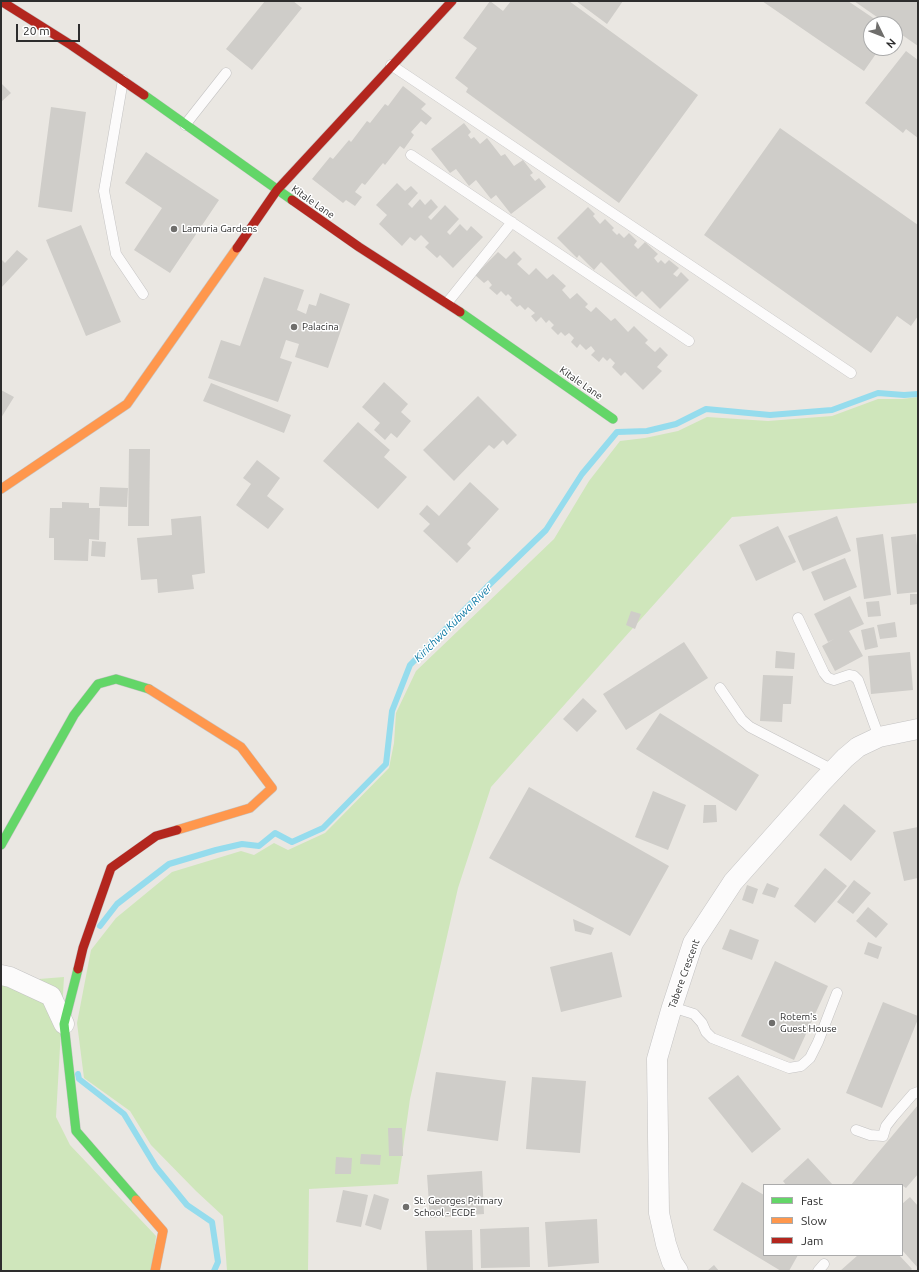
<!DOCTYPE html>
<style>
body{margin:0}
#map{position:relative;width:919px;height:1272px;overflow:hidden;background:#eae7e2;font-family:Ubuntu,sans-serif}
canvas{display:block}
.frame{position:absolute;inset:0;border:2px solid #2d2d2d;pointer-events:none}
.legend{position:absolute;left:763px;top:1184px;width:140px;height:72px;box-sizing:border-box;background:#fff;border:1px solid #ababab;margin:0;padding:5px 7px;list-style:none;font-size:12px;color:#2d2d2d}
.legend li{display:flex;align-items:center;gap:8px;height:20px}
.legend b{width:20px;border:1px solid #ababab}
.north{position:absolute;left:863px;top:16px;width:40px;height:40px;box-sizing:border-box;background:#fff;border:1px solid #ababab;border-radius:50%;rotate:133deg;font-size:11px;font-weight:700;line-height:16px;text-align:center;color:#2d2d2d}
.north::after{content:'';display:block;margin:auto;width:14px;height:18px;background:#6f6e6c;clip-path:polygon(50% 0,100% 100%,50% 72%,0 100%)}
.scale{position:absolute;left:16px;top:24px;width:64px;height:18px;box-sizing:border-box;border:2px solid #2d2d2d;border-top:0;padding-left:5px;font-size:12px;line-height:14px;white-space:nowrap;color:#2d2d2d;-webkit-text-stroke:3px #fff;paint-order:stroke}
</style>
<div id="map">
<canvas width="919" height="1272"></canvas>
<div class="frame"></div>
<ul class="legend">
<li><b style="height:5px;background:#63d668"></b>Fast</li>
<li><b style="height:5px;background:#ff974d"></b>Slow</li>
<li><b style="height:5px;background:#b3261e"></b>Jam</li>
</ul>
<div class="north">N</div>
<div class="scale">20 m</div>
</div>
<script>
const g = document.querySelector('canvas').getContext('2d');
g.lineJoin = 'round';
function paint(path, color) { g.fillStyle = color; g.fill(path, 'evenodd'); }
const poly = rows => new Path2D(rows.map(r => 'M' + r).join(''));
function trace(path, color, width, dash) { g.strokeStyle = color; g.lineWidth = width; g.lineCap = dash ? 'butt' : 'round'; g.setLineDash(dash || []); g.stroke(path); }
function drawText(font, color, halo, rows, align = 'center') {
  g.font = font + ' Ubuntu,sans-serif'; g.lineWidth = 3; g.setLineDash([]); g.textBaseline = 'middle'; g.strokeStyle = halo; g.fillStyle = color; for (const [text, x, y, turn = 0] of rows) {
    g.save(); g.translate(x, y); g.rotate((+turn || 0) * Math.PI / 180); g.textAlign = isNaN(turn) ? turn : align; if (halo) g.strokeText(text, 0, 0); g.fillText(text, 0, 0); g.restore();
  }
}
paint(poly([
 [918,397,918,503,732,517,491,787,458,888,410,1099,398,1184,309,1189,308,1271,227,1271,223,1216,196,1191,151,1145,130,1111,84,1078,77,1023,91,950,116,918,172,872,241,851,254,855,274,843,288,850,325,833,389,768,394,743,396,713,416,671,554,539,589,481,620,441,645,438,678,431,707,417,768,421,832,416,878,399,902,399],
 [64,977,56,1117,70,1145,156,1236,152,1271,1,1271,1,982]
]), '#cfe6bb');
trace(poly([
 [100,926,117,904,169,864,216,850,242,844,259,846,275,833,292,842,323,828,386,764,392,711,410,665,486,588,546,530,582,474,617,432,647,431,676,424,706,409,770,415,832,410,878,393,904,395,918,394],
 [78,1074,79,1079,124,1114,156,1167,187,1205,212,1222,218,1262,214,1271]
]), '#95dced', 6);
paint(poly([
 [265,1,293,1,302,8,252,70,226,49],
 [490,1,503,11,511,1,569,1,698,95,619,203,466,92,468,88,455,78,477,48,463,38],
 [576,1,623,1,607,24],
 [762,1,848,1,882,24,871,24,871,48,880,48,864,71],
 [854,1,918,1,918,46,895,30,895,24,887,24],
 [906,51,918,60,918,138,906,129,903,133,865,103],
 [1,83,11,93,1,102],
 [403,86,426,104,421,109,432,118,426,125,421,121,411,132,414,135,404,149,400,146,385,165,383,163,365,185,362,183,355,192,362,197,355,206,346,200,343,203,312,179,330,157,333,159,349,140,351,142,367,121,370,123,385,104,388,106],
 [51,107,86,112,72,212,38,207],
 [464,123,471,132,468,135,471,139,474,137,480,144,487,138,501,156,505,154,514,166,523,160,533,173,530,175,535,181,539,178,546,187,511,214,496,195,491,199,476,180,469,186,456,169,450,173,431,149],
 [780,128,918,225,918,316,911,326,897,316,871,353,704,235],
 [146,152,219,200,170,273,134,250,162,208,125,183],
 [397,183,405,191,411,186,418,193,408,204,412,208,420,199,425,205,431,199,438,207,428,217,431,220,445,205,459,219,447,232,450,235,460,224,467,231,471,226,483,237,453,268,440,255,437,258,425,247,429,243,421,235,415,241,410,237,402,246,379,224,387,215,376,205],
 [588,207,595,214,593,216,600,224,605,219,614,228,612,230,617,235,619,233,624,238,629,233,637,241,634,245,638,249,645,242,658,254,654,258,658,263,661,260,665,264,669,260,679,268,673,274,677,277,681,272,689,280,660,309,642,291,636,297,601,262,594,270,579,255,577,258,557,238],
 [81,225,121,322,86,336,46,240],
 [17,250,28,259,1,288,1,259,5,263],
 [514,251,522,259,517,264,529,275,536,268,547,279,553,274,566,286,562,290,570,299,577,293,588,304,585,307,591,312,596,307,611,321,615,318,628,332,634,326,648,340,645,343,655,352,660,347,668,355,657,367,662,371,643,390,625,372,621,376,612,367,615,363,610,358,607,361,603,357,599,362,591,355,595,351,591,346,586,350,580,344,577,348,571,342,574,338,569,333,565,336,561,332,558,335,551,328,554,325,549,320,546,323,541,317,536,322,531,316,535,313,528,307,525,310,520,305,517,307,510,300,512,298,508,294,506,296,501,291,497,295,489,288,492,285,488,280,484,283,475,275,498,252,506,259],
 [264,277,304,290,297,310,306,314,309,304,316,306,320,293,350,304,328,368,295,357,299,344,286,340,280,358,292,362,278,402,208,378,221,340,240,346],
 [384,382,408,404,401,412,411,421,397,438,391,433,385,440,374,430,380,423,362,407],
 [211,383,291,415,284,433,203,401],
 [1,390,14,397,1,418],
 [478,396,517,435,507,445,503,440,494,449,489,445,454,481,423,450],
 [358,422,390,450,384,457,407,477,378,509,323,461],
 [129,449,150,449,149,526,128,526],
 [257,460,280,478,267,496,284,509,268,529,236,505,251,484,243,478],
 [470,482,499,509,467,544,471,548,457,563,423,531,430,524,419,514,427,505,439,516],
 [100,487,128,488,127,507,99,506],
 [62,502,89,503,89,508,100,508,99,540,89,539,88,561,54,560,54,538,49,538,50,508,62,508],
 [201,516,205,573,192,575,194,589,158,593,157,579,141,580,137,538,172,535,171,519],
 [837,516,851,551,803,571,788,536],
 [778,526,796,562,756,581,739,545],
 [883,534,891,595,864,599,856,538],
 [916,534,918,557,918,592,897,594,891,537],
 [92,541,106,542,105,557,91,556],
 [845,558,857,587,824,601,811,572],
 [910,594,918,594,918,604,910,605],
 [850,596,864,624,849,631,863,656,835,671,822,646,834,639,828,642,814,614],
 [879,601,881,616,868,617,866,602],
 [631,611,641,614,635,629,626,625],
 [895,622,897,637,880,639,877,625],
 [874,627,878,647,865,650,861,630],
 [684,642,708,678,626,730,603,694],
 [776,651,795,653,794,669,775,668],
 [910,652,913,690,871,694,868,656],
 [763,675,793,676,791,704,783,704,782,722,760,721],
 [583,698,597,711,577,732,563,719],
 [660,713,759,775,736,811,636,749],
 [529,787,669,866,630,936,489,858],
 [653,791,686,805,668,850,635,837],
 [844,804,876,831,851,861,819,835],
 [704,805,716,805,717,822,703,823],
 [918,827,918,878,904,881,893,832],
 [825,868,847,886,815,923,794,906],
 [854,880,871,893,853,914,837,902],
 [767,883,779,888,775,898,762,894],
 [747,885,758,889,753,904,742,900],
 [868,907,888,924,876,938,856,921],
 [573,919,594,928,591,935,575,931],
 [730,929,759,940,752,960,722,949],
 [868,942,882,947,878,959,864,954],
 [612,952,622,997,561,1012,550,967],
 [775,961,828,986,794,1060,741,1036],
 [883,1002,918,1016,918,1019,882,1108,846,1093],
 [436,1072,506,1081,498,1141,427,1131],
 [738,1075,781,1129,752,1153,708,1098],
 [532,1077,586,1081,580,1153,526,1149],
 [918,1105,918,1174,906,1188,903,1186,902,1187,902,1185,851,1185],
 [388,1128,402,1128,403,1156,389,1156],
 [361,1154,381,1155,380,1165,360,1164],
 [336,1157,352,1158,351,1174,335,1174],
 [808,1158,833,1185,786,1185,783,1181],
 [482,1171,484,1214,430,1218,427,1175],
 [742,1182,764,1195,764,1255,798,1255,789,1271,781,1271,713,1230],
 [343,1190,368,1195,361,1227,336,1222],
 [374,1194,389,1199,381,1230,365,1225],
 [910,1197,918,1206,918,1268,902,1250,902,1204],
 [597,1219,599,1263,548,1267,545,1222],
 [529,1227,530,1267,481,1268,480,1229],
 [472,1230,473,1271,427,1271,425,1231],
 [858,1255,899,1255,912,1269,910,1271,840,1271],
 [714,1265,719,1271,707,1271]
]), '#cfcdc9');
const lane = poly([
 [391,65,851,373],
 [123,80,104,191,116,254,143,294],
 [185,125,226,73],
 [411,155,689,341],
 [447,303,512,222],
 [798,618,824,673,828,678,834,680,849,675,854,676,858,680,879,737],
 [720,688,742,720,750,727,833,770],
 [672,1007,694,1014,702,1023,706,1032,712,1038,789,1068,801,1066,810,1058,818,1042,837,993],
 [856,1130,870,1135,883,1136,886,1126,893,1117,913,1094,918,1092],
 [818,1271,824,1264]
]);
const street = poly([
 [1,975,10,977,51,996,64,1024],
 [678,1271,672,1262,666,1244,659,1213,657,1059,672,1007,693,943,733,882,821,783,845,758,858,747,879,737,918,729]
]);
const fast = poly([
 [144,95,292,200],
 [460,312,613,419],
 [1,845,74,715,98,684,116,679,149,689],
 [78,969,64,1024,76,1131,136,1200]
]);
const slow = poly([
 [1,489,127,404,237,248],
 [149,689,241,747,272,788,250,808,177,830],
 [136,1200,163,1231,155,1271]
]);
const jam = poly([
 [1,1,71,45,144,95],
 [292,200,359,247,460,312],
 [237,248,277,190,452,1],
 [78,969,83,948,111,868,156,836,177,830]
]);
trace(lane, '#c4c3c3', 11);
trace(street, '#c4c3c3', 21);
trace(fast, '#c4c3c3', 10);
trace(slow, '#c4c3c3', 10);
trace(jam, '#c4c3c3', 10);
trace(lane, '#fcfbfb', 10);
trace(street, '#fcfbfb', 20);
trace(fast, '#63d668', 9);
trace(slow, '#ff974d', 9);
trace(jam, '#b3261e', 9);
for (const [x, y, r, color] of [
 [174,229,4,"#6f6e6c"],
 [294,327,4,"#6f6e6c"],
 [772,1023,4,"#6f6e6c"],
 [406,1207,4,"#6f6e6c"]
]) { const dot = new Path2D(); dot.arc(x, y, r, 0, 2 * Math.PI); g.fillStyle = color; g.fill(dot); trace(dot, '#fff', 1.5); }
drawText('10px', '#2d2d2d', '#fff', [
 ["Kitale Lane",313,202,35],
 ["Kitale Lane",581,383,35],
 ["Tabere Crescent",684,974,-70]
]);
drawText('10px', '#2d2d2d', '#fff', [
 ["Lamuria Gardens",182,229],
 ["Palacina",302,327],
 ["Rotem's",780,1017],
 ["Guest House",780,1029],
 ["St. Georges Primary",414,1201],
 ["School - ECDE",414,1213]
], 'left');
drawText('italic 11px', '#0a77a3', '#fff', [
 ["Kirichwa Kubwa River",453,623,-45]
]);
</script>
